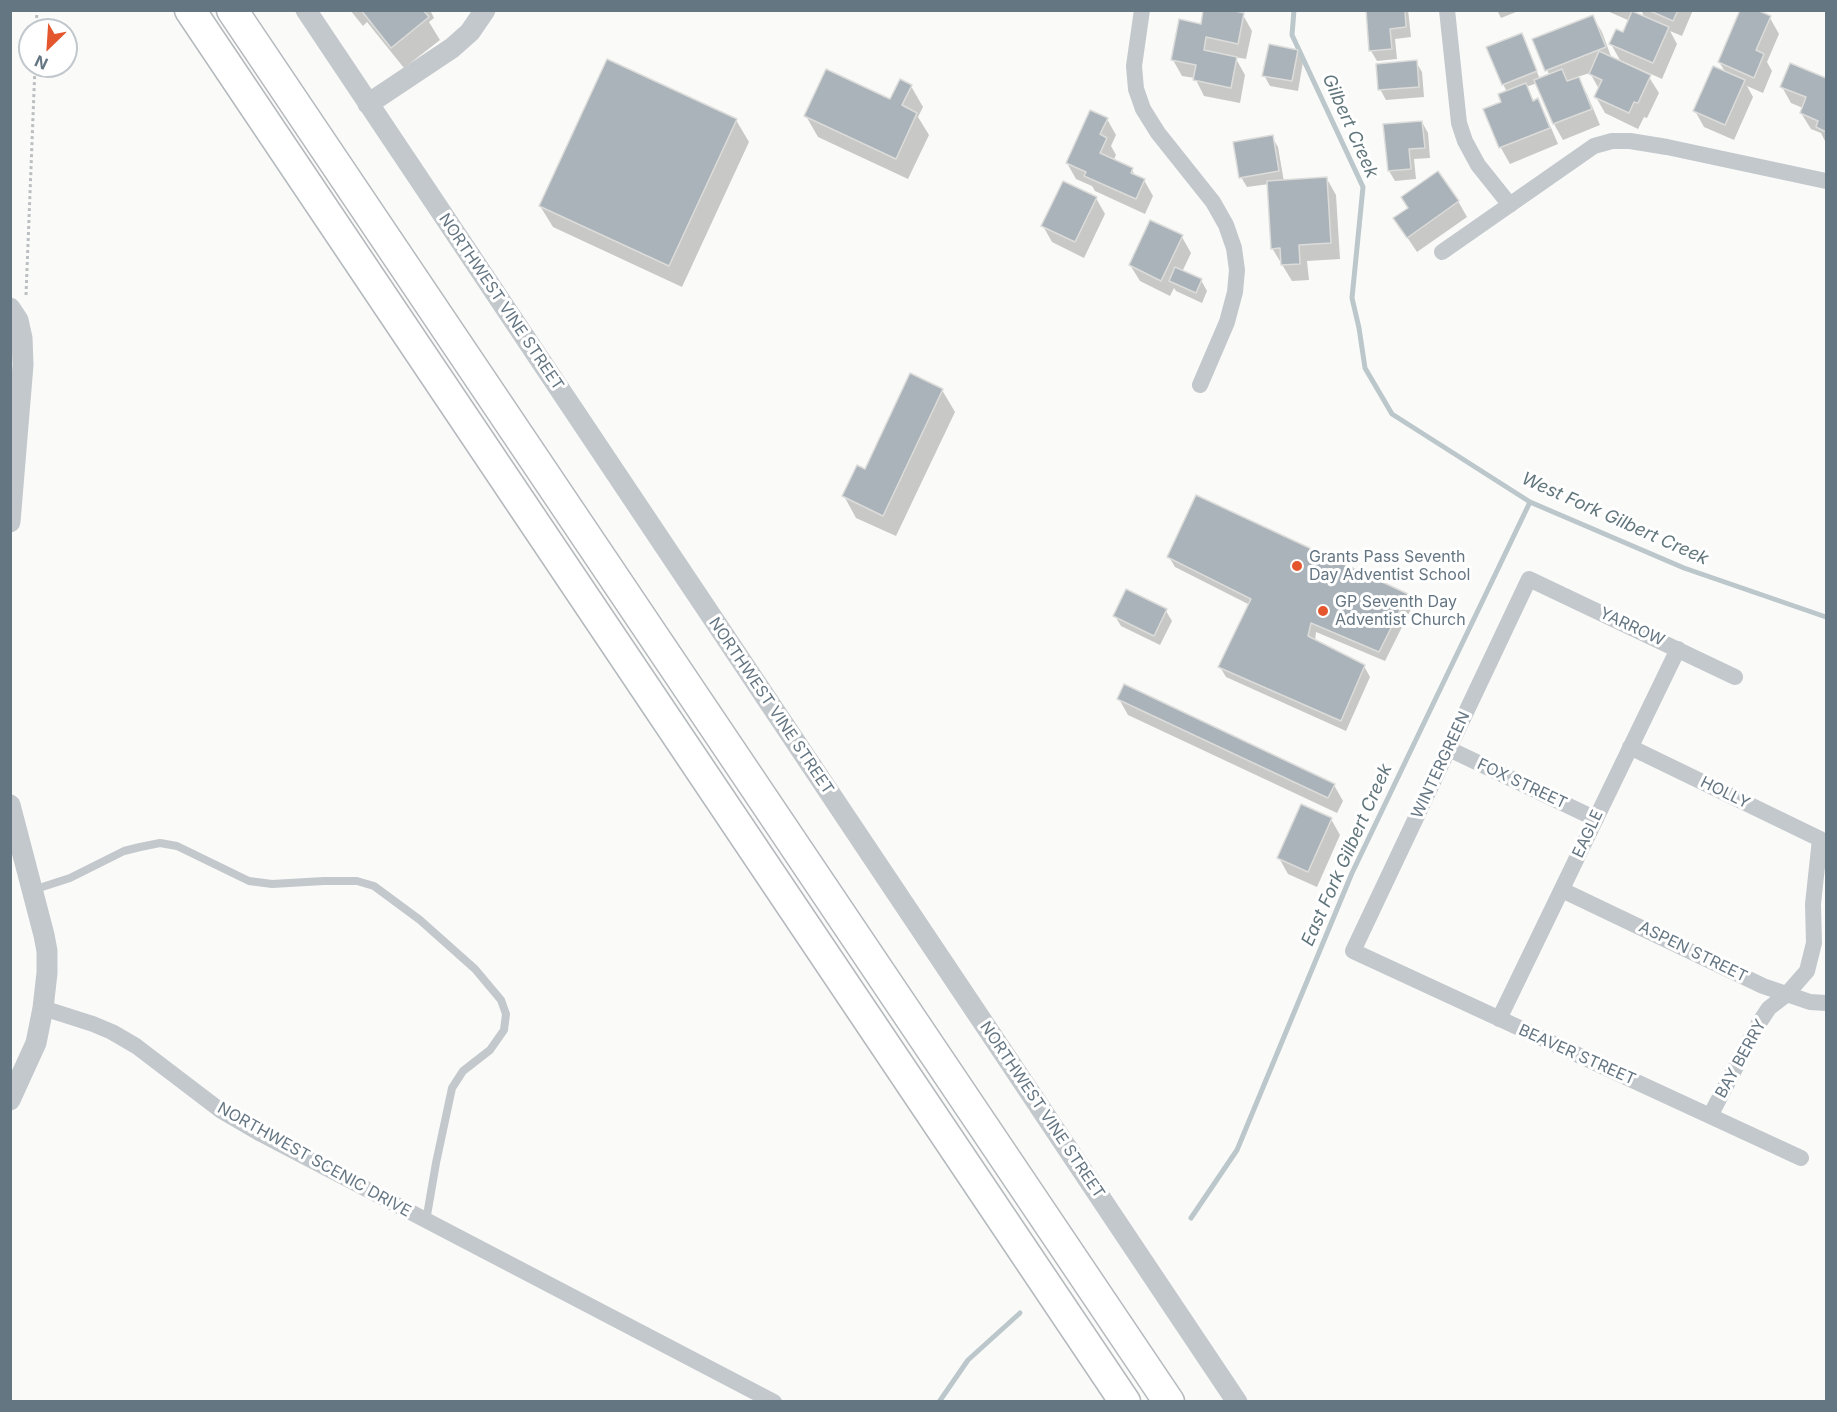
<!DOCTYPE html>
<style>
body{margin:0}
#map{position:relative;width:1837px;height:1412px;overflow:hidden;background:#fafaf8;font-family:Inter,sans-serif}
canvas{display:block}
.frame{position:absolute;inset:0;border:12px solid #657683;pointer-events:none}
.north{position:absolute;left:18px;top:18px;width:60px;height:60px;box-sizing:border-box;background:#fff;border:2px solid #c1c8cd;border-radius:50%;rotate:205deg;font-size:16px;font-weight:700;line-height:24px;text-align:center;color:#657683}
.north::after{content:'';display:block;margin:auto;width:21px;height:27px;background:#e4572e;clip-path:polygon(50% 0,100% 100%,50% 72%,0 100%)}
</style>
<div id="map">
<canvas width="1837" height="1412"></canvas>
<div class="frame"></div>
<div class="north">N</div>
</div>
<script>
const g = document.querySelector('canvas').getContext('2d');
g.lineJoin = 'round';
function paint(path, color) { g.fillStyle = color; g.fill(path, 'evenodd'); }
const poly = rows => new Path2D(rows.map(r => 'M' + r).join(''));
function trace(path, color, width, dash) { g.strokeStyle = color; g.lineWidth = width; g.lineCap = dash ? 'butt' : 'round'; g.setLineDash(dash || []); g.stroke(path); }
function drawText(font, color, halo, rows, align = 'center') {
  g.font = font + ' Inter,sans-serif'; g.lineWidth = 6; g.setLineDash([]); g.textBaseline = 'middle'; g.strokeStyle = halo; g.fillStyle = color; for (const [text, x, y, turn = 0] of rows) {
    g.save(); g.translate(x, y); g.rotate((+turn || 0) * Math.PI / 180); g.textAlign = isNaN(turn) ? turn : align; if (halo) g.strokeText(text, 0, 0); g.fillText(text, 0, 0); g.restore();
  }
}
paint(poly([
 [350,10,430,10,434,18,429,22,440,40,404,68,367,22,363,26],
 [1205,10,1237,10,1237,13,1243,15,1252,31,1246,59,1235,57,1245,75,1240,103,1204,96,1195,78,1182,76,1173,60,1202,26],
 [1365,10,1408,10,1411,37,1395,39,1397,59,1377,61,1371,51,1368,12],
 [1497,10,1521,10,1501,18],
 [1605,10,1633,10,1632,12,1645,18,1641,10,1693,10,1682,36,1670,31,1677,44,1662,79,1622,61,1621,62,1611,44,1624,34,1630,21],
 [1593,17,1602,32,1612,59,1649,77,1659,93,1647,118,1644,117,1638,129,1605,113,1596,97,1599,89,1590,73,1577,77,1587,94,1600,125,1563,140,1554,124,1537,83,1526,87,1534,101,1537,100,1546,116,1558,144,1510,164,1501,148,1485,110,1503,103,1507,92,1503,84,1521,35,1540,79,1550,76,1547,70],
 [1770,18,1779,34,1767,62,1772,71,1763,93,1747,86,1753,97,1734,140,1704,127,1695,111,1726,73,1719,62],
 [1297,51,1303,62,1298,91,1270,86,1264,75],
 [1416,62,1422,72,1424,97,1386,100,1380,89],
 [1791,65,1826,80,1826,143,1821,133,1811,129,1801,113,1803,108,1791,103,1782,87],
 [911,86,923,107,918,117,929,135,908,179,818,137,806,116,891,101],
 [1107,119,1116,135,1111,146,1116,155,1113,161,1132,170,1136,177,1144,180,1153,196,1145,214,1095,191,1092,186,1076,179,1067,163],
 [736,120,749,142,682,287,553,227,540,206],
 [1422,122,1428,133,1430,158,1414,159,1416,179,1395,181,1389,171],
 [1272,137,1278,147,1284,182,1327,179,1336,195,1340,259,1307,261,1309,280,1292,281,1272,248,1269,184,1247,187,1241,177],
 [1096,198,1105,214,1084,258,1052,242,1043,226],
 [1458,201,1467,217,1417,252,1395,219,1409,209],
 [1182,237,1191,253,1182,272,1201,280,1207,291,1202,303,1176,291,1174,288,1170,296,1140,281,1130,265],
 [911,375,942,390,955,412,896,536,856,518,844,496,865,471],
 [1169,557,1407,595,1413,605,1385,661,1316,632,1315,641,1364,666,1370,677,1346,731,1226,677,1220,667,1250,605,1175,567],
 [1166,611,1172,621,1160,645,1121,626,1115,616],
 [1119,699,1334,785,1343,801,1337,813,1128,715],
 [1331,819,1340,835,1317,887,1288,874,1279,858]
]), '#0003');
trace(poly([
 [1294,10,1292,35,1363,187,1352,298,1359,328,1365,368,1392,414,1530,502,1684,568,1826,617],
 [1191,1218,1237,1150,1352,873,1530,502],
 [939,1402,968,1360,1020,1313]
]), '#bbc7cb', 5);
const building = poly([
 [361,10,423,10,429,17,391,48,361,10],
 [1203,10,1231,10,1244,13,1238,44,1206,37,1204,50,1237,57,1231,88,1193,80,1196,65,1171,60,1179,19,1201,24,1203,10],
 [1366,10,1405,10,1406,27,1390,29,1392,49,1369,51,1366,10],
 [1648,10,1678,10,1673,21,1648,10],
 [1740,10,1757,10,1771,16,1756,50,1764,54,1754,78,1718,62,1740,10],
 [1632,11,1669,27,1653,63,1609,44,1616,29,1623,32,1632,11],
 [1593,15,1606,47,1545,71,1532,39,1593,15],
 [1522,33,1537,71,1502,85,1486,47,1522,33],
 [1269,44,1298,50,1292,81,1262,76,1269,44],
 [1599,51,1651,75,1638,103,1634,102,1629,113,1594,97,1602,80,1589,74,1599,51],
 [607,59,737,119,669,266,539,206,607,59],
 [1417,60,1419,87,1378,90,1376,64,1417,60],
 [1790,63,1826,78,1826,132,1816,127,1818,121,1800,113,1806,97,1780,87,1790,63],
 [1713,66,1745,80,1725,125,1693,111,1713,66],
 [826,69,890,99,900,79,912,85,902,105,917,113,896,159,804,116,826,69],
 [1562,69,1567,81,1579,77,1592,109,1553,124,1534,80,1562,69],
 [1526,83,1533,101,1538,98,1550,128,1499,148,1483,109,1501,102,1498,94,1526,83],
 [1090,110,1108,118,1100,134,1107,138,1100,153,1133,168,1131,173,1145,179,1136,199,1084,176,1086,172,1066,163,1090,110],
 [1422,121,1425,148,1409,149,1411,169,1388,171,1383,124,1422,121],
 [1273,135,1279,171,1239,178,1233,142,1273,135],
 [1438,171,1459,201,1407,238,1393,218,1408,208,1401,197,1438,171],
 [1327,177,1331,243,1299,245,1300,264,1281,265,1280,248,1271,249,1267,181,1327,177],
 [1063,181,1097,197,1075,242,1041,226,1063,181],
 [1150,220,1183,235,1161,281,1129,265,1150,220],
 [1175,267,1202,279,1196,293,1169,281,1175,267],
 [910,373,943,389,883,516,842,496,857,465,865,469,910,373],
 [1196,495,1408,594,1379,652,1311,623,1308,636,1365,665,1341,721,1218,667,1251,599,1167,557,1196,495],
 [1126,589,1167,609,1154,636,1113,616,1126,589],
 [1124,684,1335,784,1328,798,1117,699,1124,684],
 [1301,804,1332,818,1308,872,1277,858,1301,804]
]);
paint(building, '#aab3b9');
trace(building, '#dcdcda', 1.5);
const motorway = poly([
 [190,10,1125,1402],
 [232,10,1169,1402]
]);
trace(motorway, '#b4b9bd', 33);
trace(poly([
 [36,30,37,10],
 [26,295,35,66]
]), '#bbbfc2', 3, [3, 3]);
trace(poly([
 [33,890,70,878,124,851,140,847,160,843,177,846,249,881,272,884,324,881,357,881,374,886,420,920,475,969,501,1000,506,1014,504,1030,490,1050,463,1071,452,1088,436,1163,426,1221]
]), '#c3c8cc', 8);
trace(poly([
 [1142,10,1134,66,1136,89,1143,109,1158,133,1213,202,1226,225,1234,248,1237,270,1235,292,1227,322,1200,385],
 [1447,10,1459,123,1465,141,1478,165,1510,205],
 [1442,252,1584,153,1594,146,1612,141,1630,141,1667,147,1826,181],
 [1735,677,1529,579,1353,951,1801,1158],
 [1630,747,1820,839,1813,904,1814,943,1807,971,1786,995,1769,1008,1759,1023,1710,1116],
 [1449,749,1596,819],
 [1562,890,1763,986,1810,1002,1826,1003],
 [43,1008,93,1024,112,1032,136,1046,220,1110,261,1134,774,1402],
 [1499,1019,1678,649]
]), '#c3c8cc', 16);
trace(poly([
 [306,10,1237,1402],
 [368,104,452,48,470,32,485,10],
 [10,308,18,320,22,338,23,365,10,522],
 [10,805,44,935,47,951,47,973,43,1008,36,1043,10,1100]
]), '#c3c8cc', 21);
trace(motorway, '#fff', 30);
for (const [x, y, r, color] of [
 [1297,566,6,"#e4572e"],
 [1323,611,6,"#e4572e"]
]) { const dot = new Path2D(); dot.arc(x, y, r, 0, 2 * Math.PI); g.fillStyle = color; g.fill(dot); trace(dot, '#fff', 2); }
drawText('16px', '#657683', '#fff', [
 ["NORTHWEST VINE STREET",501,302,56],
 ["YARROW",1632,627,25],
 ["NORTHWEST VINE STREET",771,706,56],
 ["WINTERGREEN",1441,765,-65],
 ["FOX STREET",1522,784,25],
 ["HOLLY",1725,793,26],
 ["EAGLE",1588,834,-65],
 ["ASPEN STREET",1693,952,26],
 ["BEAVER STREET",1577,1055,24],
 ["BAY BERRY",1741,1059,-61],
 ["NORTHWEST VINE STREET",1042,1110,56],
 ["NORTHWEST SCENIC DRIVE",314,1160,29]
]);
drawText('16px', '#657683', '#fff', [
 ["Grants Pass Seventh",1309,557],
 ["Day Adventist School",1309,575],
 ["GP Seventh Day",1335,602],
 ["Adventist Church",1335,620]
], 'left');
drawText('italic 18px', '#60757c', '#fff', [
 ["Gilbert Creek",1350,126,66],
 ["West Fork Gilbert Creek",1615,519,24],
 ["East Fork Gilbert Creek",1347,855,-66]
]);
</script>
